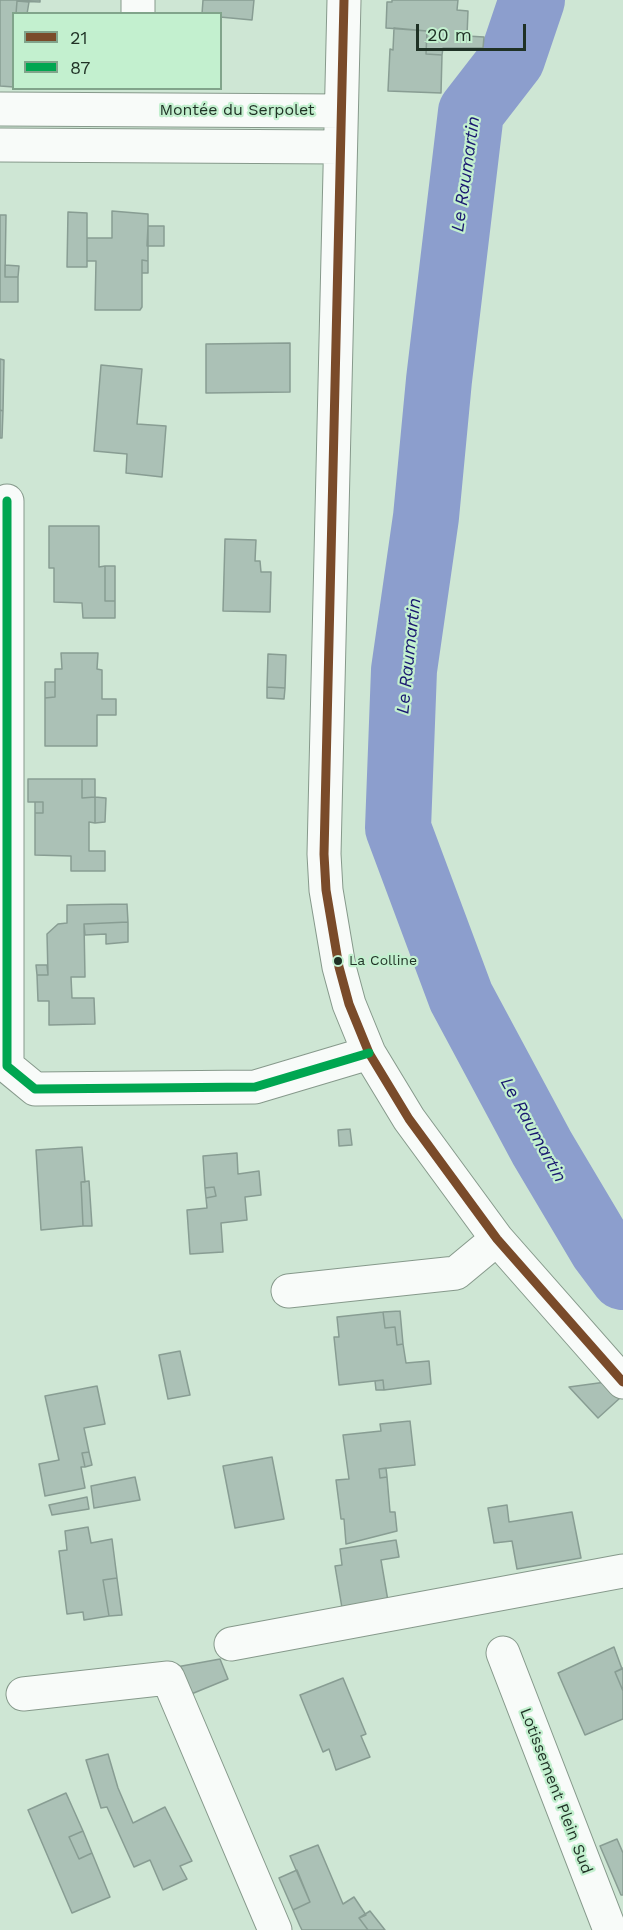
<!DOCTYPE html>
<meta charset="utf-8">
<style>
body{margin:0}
#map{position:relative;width:623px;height:1930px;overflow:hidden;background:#cee6d4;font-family:"Work Sans",sans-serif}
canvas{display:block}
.legend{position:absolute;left:12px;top:12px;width:210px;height:78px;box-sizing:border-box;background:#c3f0cf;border:2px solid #81a48b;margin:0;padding:8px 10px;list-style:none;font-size:18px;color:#1f3125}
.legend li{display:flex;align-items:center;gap:12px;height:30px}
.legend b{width:30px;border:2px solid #81a48b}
.scale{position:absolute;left:416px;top:24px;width:110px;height:27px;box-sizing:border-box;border:3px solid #1f3125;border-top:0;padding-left:8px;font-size:18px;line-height:21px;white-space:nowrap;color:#1f3125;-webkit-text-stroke:4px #c3f0cf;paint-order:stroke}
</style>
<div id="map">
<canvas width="623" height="1930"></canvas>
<ul class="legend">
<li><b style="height:8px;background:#7a4b2a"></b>21</li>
<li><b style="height:8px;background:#00a651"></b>87</li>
</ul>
<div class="scale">20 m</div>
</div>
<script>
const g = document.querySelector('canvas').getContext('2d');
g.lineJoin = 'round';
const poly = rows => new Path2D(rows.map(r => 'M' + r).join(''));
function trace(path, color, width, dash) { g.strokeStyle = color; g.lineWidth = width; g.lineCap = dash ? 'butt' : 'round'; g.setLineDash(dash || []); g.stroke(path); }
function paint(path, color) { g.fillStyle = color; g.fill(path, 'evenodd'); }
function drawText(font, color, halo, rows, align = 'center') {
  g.font = font + ' "Work Sans",sans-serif'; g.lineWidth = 4.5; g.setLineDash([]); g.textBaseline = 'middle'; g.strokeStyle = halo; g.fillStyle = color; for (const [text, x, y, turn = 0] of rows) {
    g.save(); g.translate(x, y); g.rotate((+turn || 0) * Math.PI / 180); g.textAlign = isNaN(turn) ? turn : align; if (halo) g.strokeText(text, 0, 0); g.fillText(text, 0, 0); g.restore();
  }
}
trace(poly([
 [532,0,512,59,471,112,439,380,426,517,404,670,398,828,461,997,542,1148,602,1249,623,1277]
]), '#8c9ecd', 66);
const building = poly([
 [0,0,40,0,40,2,17,1,16,14,14,14,14,87,0,86,0,0],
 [203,0,254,0,252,20,220,17,220,14,202,14,203,0],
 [392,0,458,0,457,10,468,11,467,36,484,37,483,48,443,48,442,55,426,54,427,31,386,28,387,2,392,2,392,0],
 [17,1,29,2,27,14,16,14,17,1],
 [394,28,427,31,426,54,442,55,441,93,388,91,390,49,393,50,394,28],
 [112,211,148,214,148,261,142,260,142,307,140,310,95,310,96,261,87,261,87,238,112,238,112,211],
 [68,212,87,213,87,267,67,267,68,212],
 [0,215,6,215,5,277,18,277,18,302,0,302,0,215],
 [148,226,164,226,164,246,147,246,148,226],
 [142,260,148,261,148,273,142,273,142,260],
 [5,265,19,266,18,277,5,277,5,265],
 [290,343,290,392,206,393,206,344,290,343],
 [0,359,4,360,3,411,0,410,0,359],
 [101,365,142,369,137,424,166,426,162,477,126,473,127,454,94,451,101,365],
 [0,410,3,411,2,438,0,438,0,410],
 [49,526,99,526,99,567,105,566,105,601,115,601,115,618,83,618,82,603,54,602,54,568,49,568,49,526],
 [225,539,256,540,255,561,260,561,261,572,271,572,270,612,223,611,225,539],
 [105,566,115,566,115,601,105,601,105,566],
 [61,653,98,653,97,669,102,670,102,699,116,699,116,715,97,715,97,746,45,746,45,698,55,697,55,669,62,669,61,653],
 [268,654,286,655,285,688,267,687,268,654],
 [45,682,55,682,55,697,45,698,45,682],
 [267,687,285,688,284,699,267,698,267,687],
 [28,779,82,779,82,798,95,797,95,823,89,822,89,851,105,851,105,871,71,871,71,856,35,855,35,813,43,813,43,802,28,802,28,779],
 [82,779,95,779,95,797,82,798,82,779],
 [95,797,106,798,105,822,95,823,95,797],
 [35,802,43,802,43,813,35,813,35,802],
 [127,904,128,922,84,924,85,977,71,977,72,998,94,998,95,1024,49,1025,49,1001,38,1001,37,975,48,975,47,934,58,924,67,923,67,905,127,904],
 [128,922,128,942,106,944,106,934,85,935,84,924,128,922],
 [36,965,47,965,48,975,37,975,36,965],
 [350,1129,352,1145,339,1146,338,1130,350,1129],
 [82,1147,85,1182,81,1182,83,1226,41,1230,36,1150,82,1147],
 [237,1153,238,1174,259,1171,261,1195,245,1197,247,1220,221,1223,223,1252,190,1254,187,1210,207,1208,206,1198,216,1196,214,1187,205,1188,203,1156,237,1153],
 [89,1181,92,1226,83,1226,81,1182,89,1181],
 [214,1187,216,1196,206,1198,205,1188,214,1187],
 [400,1311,403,1344,397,1345,395,1327,385,1328,383,1312,400,1311],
 [383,1312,385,1328,395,1327,397,1345,403,1344,406,1363,429,1361,431,1384,384,1390,383,1380,339,1385,334,1337,339,1337,337,1317,383,1312],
 [180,1351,190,1395,168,1399,159,1355,180,1351],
 [383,1380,384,1390,376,1390,375,1381,383,1380],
 [606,1382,620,1398,598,1418,569,1387,606,1382],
 [97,1386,105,1424,84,1428,89,1452,82,1453,85,1467,81,1467,85,1488,45,1496,39,1464,59,1460,45,1396,97,1386],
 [410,1421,415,1465,379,1469,380,1478,387,1477,390,1512,395,1512,397,1531,346,1544,344,1519,341,1519,336,1480,349,1479,343,1435,381,1431,380,1424,410,1421],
 [89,1452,92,1465,85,1467,82,1453,89,1452],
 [272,1457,284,1519,235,1528,223,1466,272,1457],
 [386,1468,387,1477,380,1478,379,1469,386,1468],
 [135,1477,140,1500,94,1508,91,1486,135,1477],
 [87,1497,89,1509,52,1515,49,1505,87,1497],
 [507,1505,509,1522,572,1512,581,1558,517,1569,512,1541,494,1543,488,1508,507,1505],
 [88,1527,91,1543,112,1539,117,1578,103,1580,109,1616,84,1620,83,1612,67,1614,59,1551,67,1550,65,1531,88,1527],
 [396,1540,399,1557,381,1560,388,1601,342,1608,335,1566,342,1565,340,1549,396,1540],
 [117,1578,122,1615,109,1616,103,1580,117,1578],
 [614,1647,622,1669,615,1672,623,1691,623,1719,585,1735,558,1673,614,1647],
 [220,1659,228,1679,184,1697,171,1668,220,1659],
 [623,1668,623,1691,615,1672,623,1668],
 [343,1678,366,1734,361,1736,370,1757,336,1770,329,1749,323,1752,300,1695,343,1678],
 [108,1754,118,1788,133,1823,165,1807,192,1861,180,1866,187,1879,163,1890,150,1860,134,1867,107,1807,101,1808,86,1760,108,1754],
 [66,1793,83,1831,69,1837,79,1859,92,1853,110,1897,72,1913,28,1810,66,1793],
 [83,1831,92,1853,79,1859,69,1837,83,1831],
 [617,1839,623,1853,623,1895,621,1895,600,1846,617,1839],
 [318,1845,343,1904,354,1897,366,1915,359,1918,368,1930,302,1930,300,1926,293,1910,310,1902,290,1856,318,1845],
 [297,1870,310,1902,293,1910,279,1878,297,1870],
 [370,1911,385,1930,368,1930,359,1918,370,1911]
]);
paint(building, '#abc1b6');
trace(building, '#889d93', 1.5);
const minor = poly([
 [344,0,324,854,326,890,339,967,349,1004,369,1053,409,1119,497,1239,623,1382],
 [138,14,138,0],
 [0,109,341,111],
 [0,145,340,147],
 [7,501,7,1066,35,1089,255,1087,369,1053],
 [288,1291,456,1273,497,1239],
 [231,1644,623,1571],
 [503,1653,610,1930],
 [23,1694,168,1678,275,1930]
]);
trace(minor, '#86998b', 35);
trace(minor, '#f8fbf9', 33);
trace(poly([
 [344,0,324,854,326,890,339,967,349,1004,369,1053,409,1119,497,1239,623,1382]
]), '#7a4b2a', 9);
trace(poly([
 [7,501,7,1066,35,1089,255,1087,369,1053]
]), '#00a651', 9);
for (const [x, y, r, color] of [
 [338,961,5,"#1f3125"]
]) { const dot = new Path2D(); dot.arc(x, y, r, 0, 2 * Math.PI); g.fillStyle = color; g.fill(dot); trace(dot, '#c3f0cf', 2); }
drawText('14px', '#1f3125', '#c3f0cf', [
 ["La Colline",349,961]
], 'left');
drawText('16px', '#1f3125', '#c3f0cf', [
 ["Montée du Serpolet",237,110],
 ["Lotissement Plein Sud",556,1791,69]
]);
drawText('italic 18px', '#191770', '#c3f0cf', [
 ["Le Raumartin",466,174,-82],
 ["Le Raumartin",409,656,-84],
 ["Le Raumartin",533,1130,61]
]);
</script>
